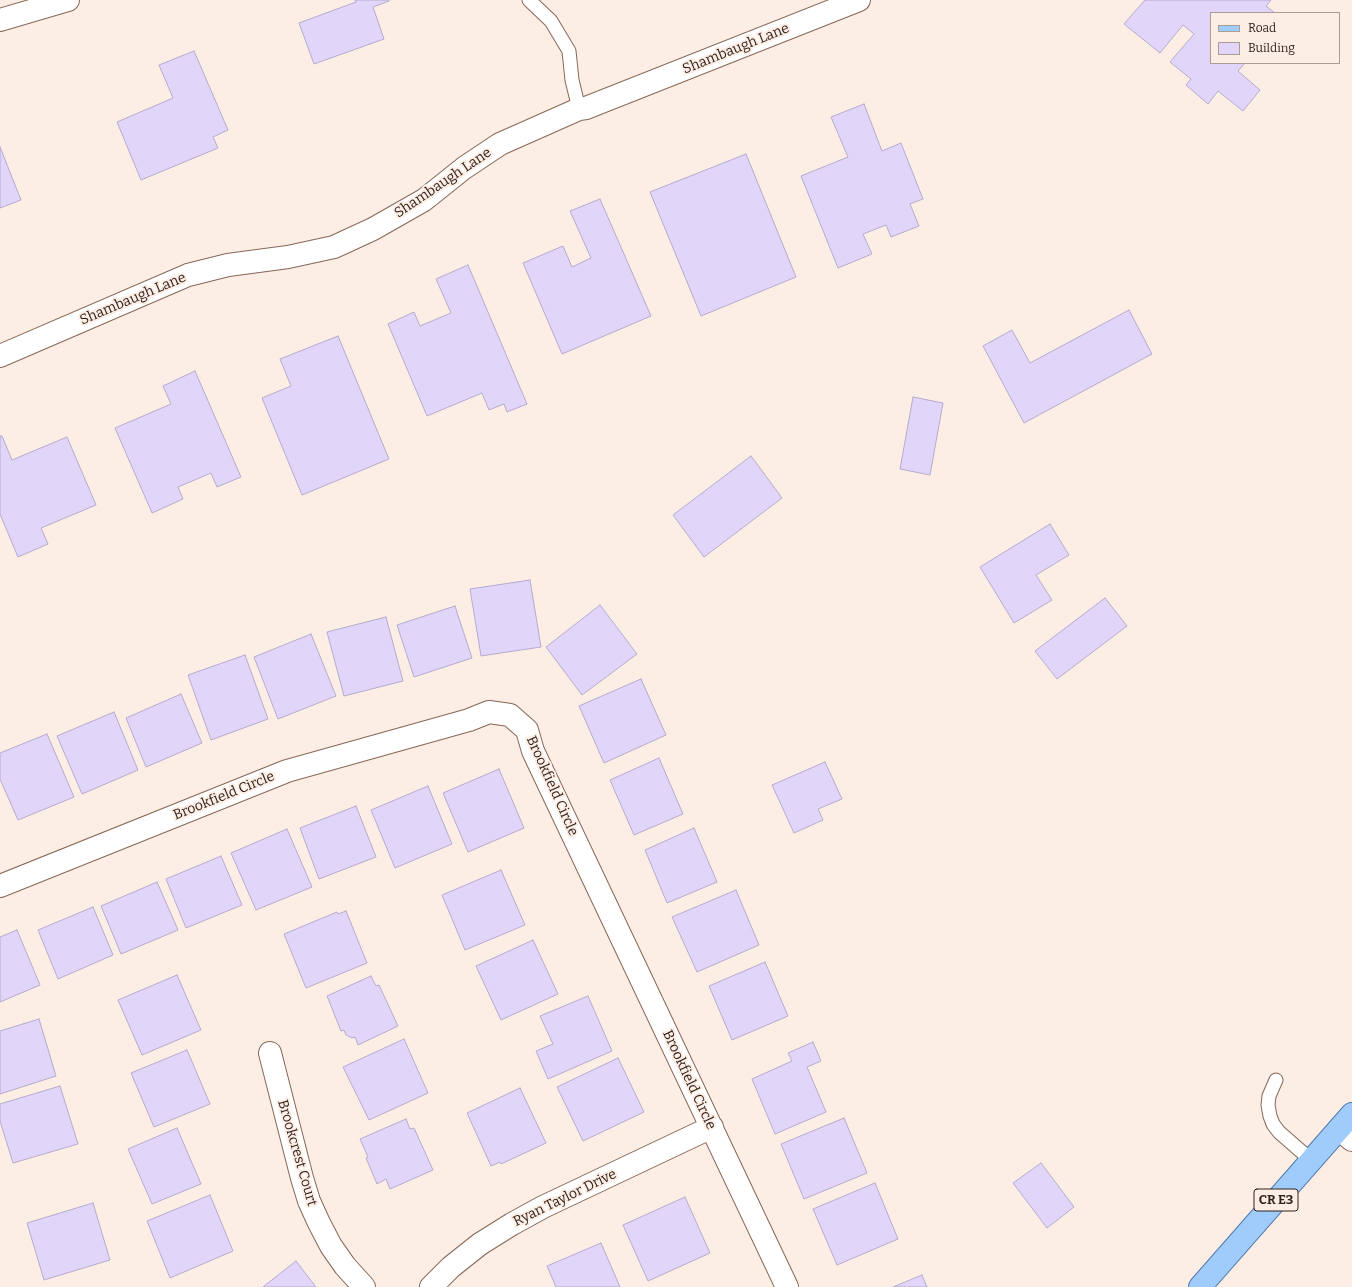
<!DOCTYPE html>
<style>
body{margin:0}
#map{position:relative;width:1352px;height:1287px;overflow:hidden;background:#fdeee5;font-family:Bitter,serif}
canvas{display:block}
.legend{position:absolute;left:1210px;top:12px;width:130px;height:52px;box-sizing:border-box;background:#fdeee5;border:1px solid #ab9c94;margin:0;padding:5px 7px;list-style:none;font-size:12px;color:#30221b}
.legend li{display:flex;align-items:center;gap:8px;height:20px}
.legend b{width:20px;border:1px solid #ab9c94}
</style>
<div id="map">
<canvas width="1352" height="1287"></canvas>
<ul class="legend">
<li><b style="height:5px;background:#a0ccfb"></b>Road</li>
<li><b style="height:11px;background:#e1d6fa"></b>Building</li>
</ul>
</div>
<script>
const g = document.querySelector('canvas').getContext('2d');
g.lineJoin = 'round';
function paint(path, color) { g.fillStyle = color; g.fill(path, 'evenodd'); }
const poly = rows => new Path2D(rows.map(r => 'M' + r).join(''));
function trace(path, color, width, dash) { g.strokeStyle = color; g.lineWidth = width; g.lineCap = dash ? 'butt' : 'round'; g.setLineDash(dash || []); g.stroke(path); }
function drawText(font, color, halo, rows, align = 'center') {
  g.font = font + ' Bitter,serif'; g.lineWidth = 4; g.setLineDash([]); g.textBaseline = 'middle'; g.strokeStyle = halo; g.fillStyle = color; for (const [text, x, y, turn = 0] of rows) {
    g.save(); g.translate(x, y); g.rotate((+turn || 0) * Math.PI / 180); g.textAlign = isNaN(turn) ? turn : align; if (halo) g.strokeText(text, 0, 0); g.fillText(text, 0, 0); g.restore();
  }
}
const building = poly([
 [355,0,389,0,389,1,373,7,384,39,314,64,299,23,356,2,355,0],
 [1145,0,1271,0,1266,6,1275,13,1211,13,1211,63,1245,63,1238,71,1260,90,1243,111,1218,91,1208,104,1186,85,1191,79,1170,62,1194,34,1183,25,1160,53,1124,24,1145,0],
 [194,51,228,130,213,137,218,148,141,180,117,122,173,98,159,65,194,51],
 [864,104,882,151,901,143,923,199,910,204,919,226,891,237,886,225,863,234,872,254,838,268,801,176,848,157,831,117,864,104],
 [0,147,21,200,0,208,0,147],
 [746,154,796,277,701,316,650,192,746,154],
 [600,199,651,316,562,354,523,263,563,246,572,267,591,258,570,211,600,199],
 [468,265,527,404,507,412,504,404,489,410,482,393,427,416,388,324,414,312,420,326,451,313,436,279,468,265],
 [1129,310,1152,354,1024,423,983,346,1012,330,1030,363,1129,310],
 [338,336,389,459,302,495,262,398,291,386,280,359,338,336],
 [195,371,241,477,217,487,211,473,178,487,183,499,152,513,115,428,171,404,163,386,195,371],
 [913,397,943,403,930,475,900,469,913,397],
 [0,436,2,436,12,460,67,437,96,505,41,528,48,544,18,557,0,514,0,436],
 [751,456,782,498,704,557,673,515,751,456],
 [1050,524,1069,555,1036,575,1052,600,1014,623,980,567,1050,524],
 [530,580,541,647,481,656,470,589,530,580],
 [1105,598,1127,626,1057,679,1035,651,1105,598],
 [600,605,637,654,582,695,546,647,600,605],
 [455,606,472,658,414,677,397,625,455,606],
 [386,617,403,681,344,696,327,632,386,617],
 [311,634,336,696,278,719,254,657,311,634],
 [245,655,268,719,211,740,188,675,245,655],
 [641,679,666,735,604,763,579,706,641,679],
 [181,694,202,743,146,767,126,718,181,694],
 [114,712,138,770,82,794,57,736,114,712],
 [47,734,74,797,18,820,0,779,0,753,47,734],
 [659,758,683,814,634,835,610,780,659,758],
 [825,762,842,799,818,809,823,820,794,833,772,785,825,762],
 [499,769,524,828,468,852,443,793,499,769],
 [428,786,452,844,395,868,371,810,428,786],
 [356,806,376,857,319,879,300,828,356,806],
 [694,828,717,882,667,903,645,850,694,828],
 [287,829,312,887,256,910,231,853,287,829],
 [221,856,242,905,186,928,166,879,221,856],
 [501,870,525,925,465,950,442,895,501,870],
 [157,882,178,930,121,954,101,906,157,882],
 [736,890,759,945,697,972,672,917,736,890],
 [93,907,113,955,58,979,38,930,93,907],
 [346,911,367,963,306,988,284,934,337,912,338,914,346,911],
 [17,930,40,985,0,1002,0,937,17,930],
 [533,940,558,994,501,1020,476,966,533,940],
 [765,962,788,1016,732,1040,709,986,765,962],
 [177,975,201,1030,142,1055,118,1000,177,975],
 [371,976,376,986,379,985,398,1026,358,1045,355,1037,352,1038,346,1035,344,1030,341,1031,327,996,371,976],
 [588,996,612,1051,548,1079,536,1051,553,1044,540,1016,588,996],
 [39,1019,56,1076,0,1094,0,1031,39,1019],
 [404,1039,428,1093,369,1120,343,1067,404,1039],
 [813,1042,821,1061,807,1067,826,1112,775,1134,752,1079,792,1061,788,1053,813,1042],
 [187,1050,210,1104,154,1127,131,1073,187,1050],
 [618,1058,644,1112,583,1141,557,1087,618,1058],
 [60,1086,78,1144,13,1163,0,1121,0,1104,60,1086],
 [520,1088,546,1143,501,1164,500,1162,491,1166,467,1113,520,1088],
 [844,1118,867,1173,804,1199,781,1144,844,1118],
 [406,1119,410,1129,414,1128,433,1170,390,1189,386,1179,377,1184,366,1158,368,1157,360,1139,406,1119],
 [177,1128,201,1184,152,1204,128,1149,177,1128],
 [1041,1163,1074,1207,1047,1228,1013,1183,1041,1163],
 [875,1183,898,1239,837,1265,813,1209,875,1183],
 [210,1195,233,1251,170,1278,147,1221,210,1195],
 [685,1197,710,1253,648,1281,623,1225,685,1197],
 [93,1203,110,1260,44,1280,27,1223,93,1203],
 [601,1243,620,1287,556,1287,547,1266,601,1243],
 [296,1261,316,1287,263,1287,296,1261],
 [922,1275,927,1287,893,1287,922,1275]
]);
paint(building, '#e1d6fa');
trace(building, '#b4aacc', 1);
const service = poly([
 [529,0,551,21,569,51,572,80,579,109],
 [1276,1080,1269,1096,1268,1105,1270,1116,1273,1124,1279,1132,1311,1160]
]);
const minor = poly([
 [0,20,68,0],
 [0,356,188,275,228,265,288,257,334,247,373,229,424,200,464,168,500,144,579,109,586,108,859,0],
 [0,886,287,771,469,720,489,712,510,715,527,730,533,751,787,1287],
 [270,1053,302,1178,309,1201,319,1223,331,1246,345,1266,364,1287],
 [1339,1129,1352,1140],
 [431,1287,451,1267,480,1244,512,1224,543,1207,712,1127]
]);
const primary = poly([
 [1200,1287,1352,1114]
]);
trace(service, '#876755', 15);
trace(minor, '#876755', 24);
trace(primary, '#507aab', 24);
trace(service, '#fff', 13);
trace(minor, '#fff', 22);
trace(primary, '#a0ccfb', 22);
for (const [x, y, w] of [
 [1276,1200,44]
]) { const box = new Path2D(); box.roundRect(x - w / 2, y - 11, w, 22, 3); g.fillStyle = '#fdeee5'; g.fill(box); trace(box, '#30221b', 1); }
drawText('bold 13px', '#30221b', null, [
 ["CR E3",1276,1200]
]);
drawText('14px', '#30221b', '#fdeee5', [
 ["Shambaugh Lane",736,49,-22],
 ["Shambaugh Lane",443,183,-34],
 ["Shambaugh Lane",133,299,-23],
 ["Brookfield Circle",552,786,66],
 ["Brookfield Circle",224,796,-22],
 ["Brookfield Circle",689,1080,65],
 ["Brookcrest Court",297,1153,74],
 ["Ryan Taylor Drive",565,1198,-26]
]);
</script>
